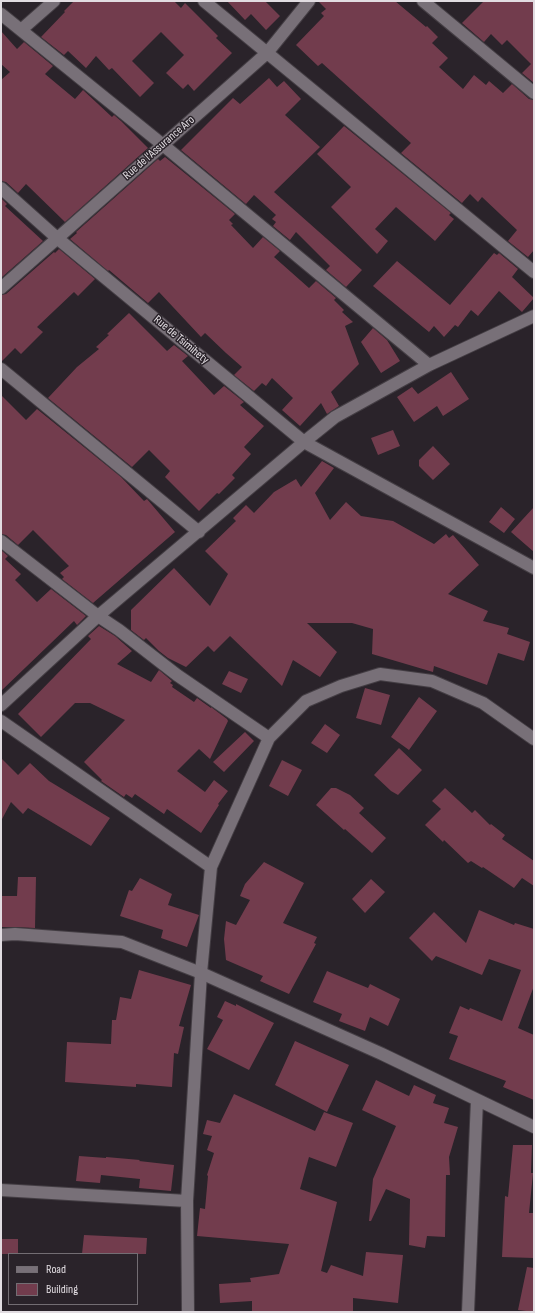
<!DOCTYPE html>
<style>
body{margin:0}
#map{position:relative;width:535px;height:1313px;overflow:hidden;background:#2a232a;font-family:"Sofia Sans Condensed",sans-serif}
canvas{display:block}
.frame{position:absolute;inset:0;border:2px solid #e1dce1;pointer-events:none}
.legend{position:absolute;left:8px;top:1253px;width:130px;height:52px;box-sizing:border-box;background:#2a232a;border:1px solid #736d73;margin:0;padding:5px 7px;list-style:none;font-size:12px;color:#e1dce1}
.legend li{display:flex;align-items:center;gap:8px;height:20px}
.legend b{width:20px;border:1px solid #736d73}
</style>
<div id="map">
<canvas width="535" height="1313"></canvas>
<div class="frame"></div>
<ul class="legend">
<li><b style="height:5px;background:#787078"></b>Road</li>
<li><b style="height:11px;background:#723c4d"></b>Building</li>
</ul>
</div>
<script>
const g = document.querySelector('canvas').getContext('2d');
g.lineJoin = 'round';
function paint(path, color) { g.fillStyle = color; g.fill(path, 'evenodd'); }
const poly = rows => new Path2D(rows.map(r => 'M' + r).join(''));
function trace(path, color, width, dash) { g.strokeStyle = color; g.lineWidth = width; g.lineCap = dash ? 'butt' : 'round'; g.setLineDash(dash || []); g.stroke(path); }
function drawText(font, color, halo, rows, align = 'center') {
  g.font = font + ' "Sofia Sans Condensed",sans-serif'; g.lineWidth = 3; g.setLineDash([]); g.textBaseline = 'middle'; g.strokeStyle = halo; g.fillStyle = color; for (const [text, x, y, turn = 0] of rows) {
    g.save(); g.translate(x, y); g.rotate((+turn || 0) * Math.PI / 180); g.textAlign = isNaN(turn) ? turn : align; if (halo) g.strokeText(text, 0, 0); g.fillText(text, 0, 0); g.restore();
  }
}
paint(poly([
 [74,1,174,1,181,8,185,3,218,36,216,38,232,53,194,91,188,84,183,89,166,73,184,55,161,32,132,61,154,83,140,97,112,68,109,70,96,56,86,68,68,51,64,55,41,37,65,12,64,11],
 [227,1,265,1,280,16,266,30,251,14,245,20],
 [318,1,395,1,426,27,427,26,438,37,432,43,448,58,439,67,463,89,474,75,486,85,489,81,503,93,512,84,529,99,534,100,534,250,528,257,508,241,517,230,482,197,478,202,470,194,462,203,401,153,411,143,322,63,318,66,296,45,324,16,321,13,326,9],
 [484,1,534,1,534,83,522,73,531,64,507,40,502,45,491,34,484,42,462,23],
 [1,31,17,49,24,42,53,66,45,74,75,99,83,90,112,117,114,115,121,121,148,148,65,222,26,184,18,193,6,182,1,181,1,80,10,72,1,64],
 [269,78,277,87,284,81,301,99,285,115,320,147,274,192,362,270,346,287,326,270,330,266,296,232,290,240,273,226,276,222,272,219,276,215,254,195,246,204,181,150,233,98,240,104],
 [344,126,451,213,449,215,454,219,435,241,396,207,375,229,388,241,377,254,331,207,351,187,317,154],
 [165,157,235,214,229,220,233,224,231,225,253,248,263,237,280,251,274,257,309,288,316,281,336,298,334,300,344,310,342,312,353,322,345,326,359,364,331,392,339,406,327,414,321,403,300,426,282,410,293,398,272,378,266,386,262,383,254,391,234,375,242,367,226,353,205,333,201,337,159,292,148,303,109,270,108,271,70,239,77,233,76,232,158,159,160,161],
 [1,198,7,204,5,206,43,241,1,278],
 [59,249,95,279,78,296,74,292,37,327,43,332,21,354,15,348,1,362,1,295,6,294,54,252,55,253],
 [494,253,497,255,499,253,518,269,512,277,534,298,522,312,499,291,478,316,471,310,458,327,455,325,444,337,434,326,429,332,373,286,397,261,450,305],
 [129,313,167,351,174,345,188,356,182,361,214,395,224,386,244,402,240,405,264,426,244,447,251,454,232,475,235,478,219,494,217,493,199,511,165,477,170,471,149,450,132,467,48,398,77,367,99,349,96,347,109,335,107,334],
 [373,328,387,340,400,361,381,373,361,342],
 [451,372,469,399,443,416,437,406,414,422,397,397,412,387,418,394],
 [1,395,26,420,37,409,121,477,144,501,147,499,175,532,93,603,62,579,64,577,60,573,69,566,33,530,18,545,6,535,1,534],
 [393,430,400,446,378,455,371,438],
 [433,446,450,464,433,480,419,466,419,460],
 [322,461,334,468,315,493,330,520,346,502,361,516,393,521,434,544,446,534,449,538,453,535,479,565,448,594,488,611,483,621,509,628,507,634,530,642,524,661,498,653,487,685,434,666,433,672,372,654,373,629,352,623,307,623,337,652,320,677,293,660,282,686,230,636,214,652,208,646,186,667,168,658,159,651,146,638,144,640,131,630,131,610,174,568,210,606,228,574,205,551,236,521,233,518,246,505,254,513,274,492,296,479,301,487],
 [501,507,515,519,504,533,489,522],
 [534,507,534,552,511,532],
 [1,550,8,556,5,559,21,574,15,580,37,602,51,589,86,616,77,625,74,621,1,691],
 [99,626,115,636,132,651,117,664,151,682,159,670,172,681,170,683,173,685,172,687,194,702,197,698,211,708,211,707,227,719,228,721,210,759,199,749,177,771,205,792,214,780,228,791,218,804,219,805,201,833,167,809,164,814,135,794,132,798,126,794,124,797,101,781,102,780,84,762,125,720,90,703,75,703,41,737,18,714,91,639,88,636],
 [229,671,248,679,241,693,222,684],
 [365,688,390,695,381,725,356,718],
 [419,697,437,711,409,750,391,737],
 [325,724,340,735,327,753,311,743],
 [245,732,254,741,224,772,213,762],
 [399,748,422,770,398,795,391,791,374,775],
 [1,758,18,775,30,763,49,781,110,818,91,846,68,832,28,808,23,814,11,802,1,821],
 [282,760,302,770,288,796,269,786],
 [331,788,336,788,350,795,364,808,359,813,386,838,372,853,345,829,344,830,316,805],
 [445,788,472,813,475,810,490,825,491,824,505,835,502,839,534,861,534,886,522,878,514,888,483,867,482,868,471,861,468,863,444,840,443,842,425,825,441,809,432,801],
 [264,862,304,883,283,923,317,937,314,943,316,944,289,994,260,981,263,976,226,960,224,939,226,921,236,925,250,900,240,896,245,884],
 [18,877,36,877,35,928,16,927,1,927,1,896,17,896],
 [140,878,172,894,168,905,199,915,187,947,161,938,163,930,120,916,129,890,132,891],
 [371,879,385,892,365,913,352,899],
 [479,910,514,925,515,923,534,929,534,986,518,1028,534,1035,534,1100,503,1087,506,1081,449,1059,458,1036,449,1033,460,1006,469,1010,470,1008,502,1021,521,970,489,959,482,975,436,956,432,961,409,938,434,912,466,943],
 [139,970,191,985,179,1026,184,1027,178,1054,174,1053,172,1087,136,1084,136,1087,65,1082,67,1042,111,1044,112,1020,116,1020,120,997,131,999],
 [327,971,368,988,370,984,400,999,388,1026,370,1017,365,1031,339,1021,342,1014,313,1002],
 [225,1001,236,1006,236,1004,274,1023,249,1070,207,1049,223,1020,217,1017],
 [295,1041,349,1065,327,1112,275,1085],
 [376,1080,409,1096,414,1085,436,1095,433,1103,449,1108,444,1123,458,1127,449,1157,450,1175,446,1175,445,1237,427,1236,425,1248,409,1245,410,1199,386,1189,371,1221,369,1221,373,1179,396,1126,362,1110],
 [234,1094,315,1131,324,1112,353,1123,336,1167,309,1157,300,1189,337,1202,321,1271,327,1273,331,1265,363,1276,366,1252,403,1255,398,1303,353,1298,353,1312,252,1312,252,1301,220,1303,219,1284,251,1282,250,1278,279,1274,289,1244,197,1236,200,1208,205,1209,208,1176,207,1175,214,1153,207,1150,212,1136,203,1134,207,1120,220,1123],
 [513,1145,532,1145,531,1173,533,1173,529,1213,534,1213,534,1258,502,1257,505,1196,508,1197],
 [79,1156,106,1158,106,1157,140,1160,139,1161,174,1165,171,1191,139,1188,140,1179,101,1175,100,1183,76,1181],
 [84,1235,147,1238,146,1254,82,1254],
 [1,1239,18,1239,18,1254,1,1254],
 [527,1267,534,1268,534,1312,518,1310]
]), '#723c4d');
const street = poly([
 [204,1,534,272],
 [423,1,534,93],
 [1,14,163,145,429,365],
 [21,30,54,1],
 [1,188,57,238,304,442,534,568],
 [1,288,267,53,309,1],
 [1,369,199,532],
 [1,541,98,616,119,630,177,675,269,738],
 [1,705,98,616,304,442,335,417,429,365,534,316],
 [1,721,211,867],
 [1,1190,187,1201],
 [188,1312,187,1201,201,973,211,867,269,738,306,701,341,686,380,674,432,681,483,703,534,739]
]);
const secondary = poly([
 [1,935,15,934,122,942,201,973,382,1054,534,1127],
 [468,1312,477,1100]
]);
trace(street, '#443e44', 14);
trace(secondary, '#443e44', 14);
trace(street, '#787078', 12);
trace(secondary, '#787078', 12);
drawText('12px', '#e1dce1', '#2a232a', [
 ["Rue de l'Assurance Aro",159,148,-41],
 ["Rue de Tsimihety",181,340,40]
]);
</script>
